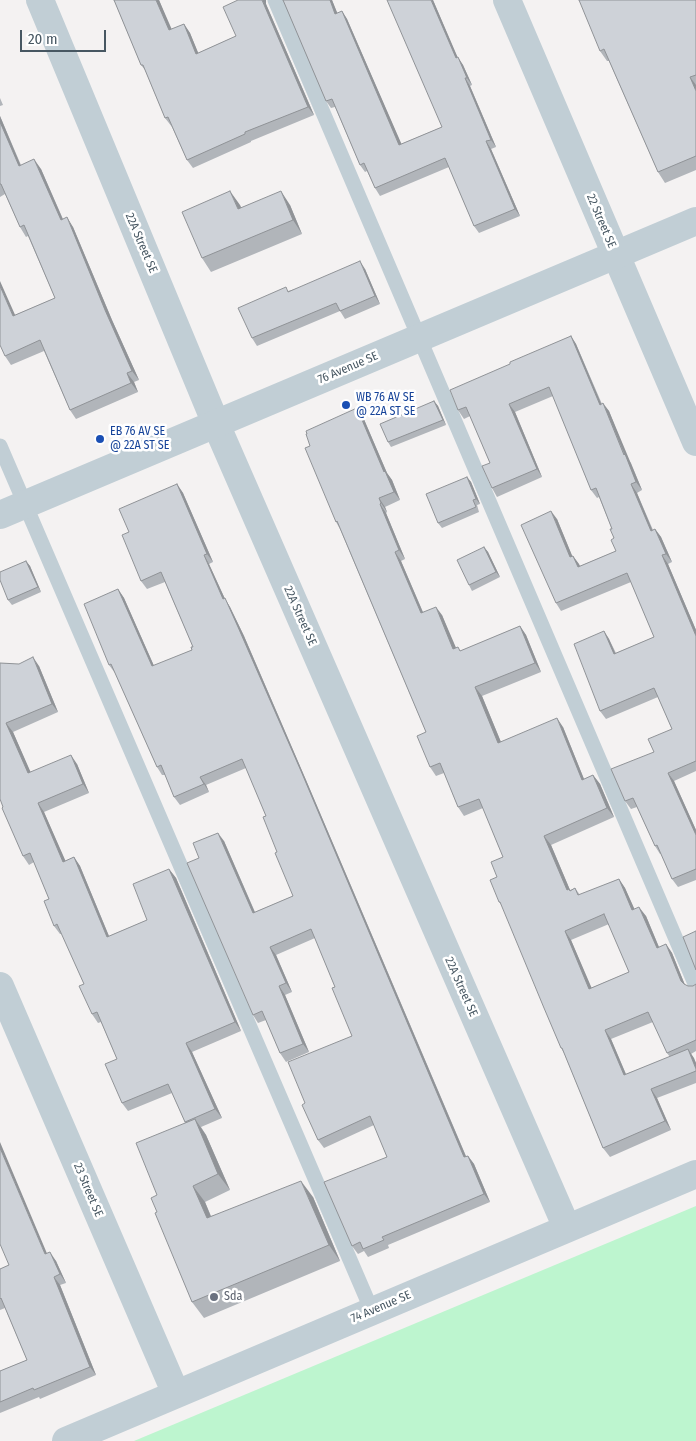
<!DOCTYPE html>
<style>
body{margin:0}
#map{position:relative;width:696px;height:1441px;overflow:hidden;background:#f4f2f2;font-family:"Fira Sans Condensed",sans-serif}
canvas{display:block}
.scale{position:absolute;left:20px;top:30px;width:86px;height:22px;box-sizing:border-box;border:2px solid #475762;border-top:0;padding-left:6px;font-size:15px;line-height:18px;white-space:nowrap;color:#475762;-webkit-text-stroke:4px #fff;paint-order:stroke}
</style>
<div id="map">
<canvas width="696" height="1441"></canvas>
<div class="scale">20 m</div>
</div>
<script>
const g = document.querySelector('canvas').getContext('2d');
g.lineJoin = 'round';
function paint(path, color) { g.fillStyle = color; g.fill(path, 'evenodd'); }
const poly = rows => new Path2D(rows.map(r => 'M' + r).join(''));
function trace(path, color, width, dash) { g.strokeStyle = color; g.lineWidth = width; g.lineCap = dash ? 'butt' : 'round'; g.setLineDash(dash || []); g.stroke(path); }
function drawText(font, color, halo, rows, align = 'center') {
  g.font = font + ' "Fira Sans Condensed",sans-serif'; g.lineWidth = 5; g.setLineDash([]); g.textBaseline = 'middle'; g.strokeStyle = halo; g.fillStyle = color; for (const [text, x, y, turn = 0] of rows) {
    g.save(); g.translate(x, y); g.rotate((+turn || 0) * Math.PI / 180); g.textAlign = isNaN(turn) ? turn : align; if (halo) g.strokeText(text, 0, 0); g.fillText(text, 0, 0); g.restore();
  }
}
paint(poly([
 [696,1206,696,1441,134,1441]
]), '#bdf5cf');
trace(poly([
 [275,0,696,986],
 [0,446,372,1311]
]), '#c1ced5', 15);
trace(poly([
 [40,0,216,424,567,1228],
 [507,0,696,442],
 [0,986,176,1394],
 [66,1441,696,1174]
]), '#c1ced5', 28);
trace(poly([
 [0,515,696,221]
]), '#c1ced5', 28);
paint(poly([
 [114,0,159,0,171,30,184,24,190,33,198,53,236,36,266,4,314,115,251,141,251,142,193,168,187,160,172,127,165,118,145,70,141,65],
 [283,0,332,0,337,13,342,11,347,19,401,144,442,127,433,0,457,57,463,65,472,85,470,86,496,147,491,149,520,216,479,233,474,226,449,167,380,196,375,188,367,171,365,172,360,165,335,107,331,108,326,101],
 [696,0,696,170,665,183,658,172,609,61,607,61,600,51],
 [0,98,3,105,0,106],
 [0,116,21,165,41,169,63,219,73,227,112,320,139,380,134,382,138,392,76,419,70,410,44,351,11,365,5,356,15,315,55,298,28,236,26,237,20,227,5,194,0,197],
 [240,205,241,208,290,205,302,234,211,272,202,258],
 [365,269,380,304,345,319,340,311,257,346,252,338,288,291],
 [571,336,576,344,602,404,609,411,628,459,631,463,642,490,637,493,653,530,655,529,661,537,672,562,668,564,696,630,696,771,674,781,696,830,696,880,678,887,672,879,661,854,660,854,655,846,637,807,631,809,625,801,654,752,672,729,658,697,606,719,600,711,604,631,609,639,616,653,654,637,631,582,561,611,556,603,557,519,572,556,573,556,580,566,616,551,612,529,599,497,597,498,591,490,553,396,515,412,542,477,497,497,492,488,490,463,470,416,464,419,458,410,510,364],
 [434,401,438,406,446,425,391,447,388,442],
 [357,408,363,417,387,473,392,480,400,500,385,507,387,512,386,513,405,559,401,561,423,612,442,615,455,648,461,651,520,626,526,635,541,672,482,696,501,742,563,727,584,779,593,775,600,784,614,817,551,845,570,890,575,888,580,895,619,879,625,888,634,909,646,916,659,947,666,944,672,953,685,985,688,986,693,986,696,984,696,1051,691,1054,696,1063,696,1083,657,1098,671,1130,610,1157,603,1148,564,1053,561,1048,503,907,499,902,497,877,503,857,483,808,464,816,458,807,444,773,436,776,430,767,426,732,340,529,336,522,310,446],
 [609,924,629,972,591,988,571,940],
 [653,1022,667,1053,670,1057,626,1074,611,1039],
 [467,477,471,482,480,504,477,505,479,512,442,528,438,523],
 [177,484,183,493,213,562,209,564,225,599,230,607,244,636,306,780,466,1156,468,1156,474,1164,490,1202,388,1245,389,1248,368,1257,364,1251,358,1254,352,1246,387,1157,374,1125,324,1148,318,1140,305,1103,352,1036,335,987,315,938,276,955,292,992,285,995,309,1052,286,1062,280,1053,266,1020,258,1023,253,1015,199,858,224,841,255,912,293,896,277,852,266,816,246,768,206,785,209,792,180,805,174,797,165,775,162,775,157,767,115,673,109,665,118,589,124,598,154,666,192,650,193,647,165,582,147,589,141,581,129,532],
 [484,547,488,552,500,577,472,591,469,585],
 [26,561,30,566,41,592,12,605,8,600],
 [0,663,39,666,58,712,13,732,30,772,77,764,89,793,44,812,65,861,74,857,80,866,109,936,147,920,169,869,176,878,241,1031,192,1052,222,1118,201,1127,206,1135,230,1190,205,1202,211,1216,313,1197,340,1261,204,1318,192,1302,157,1212,157,1195,185,1122,172,1093,128,1111,122,1103,117,1059,101,1022,98,1023,92,1014,84,984,62,934,60,934,54,926,49,899,34,862,29,865,23,856,3,807],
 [47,1253,56,1261,66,1283,60,1285,96,1375,40,1399,39,1397,0,1413,0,1371,27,1360,5,1308,0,1310,0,1269,9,1265]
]), '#b1b5ba');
paint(poly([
 [156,0,159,0,176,39,169,30],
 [262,0,266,0,266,4,314,115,308,107],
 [330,0,332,0,341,22,335,14],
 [431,0,433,0,461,65,456,58],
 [342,11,347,19,405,152,399,145],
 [184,24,190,33,202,62,196,54],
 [458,57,463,65,472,85,467,78],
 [690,77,696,85,696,91],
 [465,78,470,86,496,147,491,140],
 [0,116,25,176,19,166,0,122],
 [486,141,491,149,520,216,515,209],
 [34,159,41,169,67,229,61,220],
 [230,191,240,205,248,223,238,209],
 [281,191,290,205,302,234,293,220],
 [67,217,73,227,112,320,139,380,132,371,105,310],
 [360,261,365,269,380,304,375,296],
 [0,281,20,326,13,316,0,286],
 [571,336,576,344,605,413,600,405],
 [127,373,134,382,138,392,131,383],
 [434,401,438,406,446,425,443,420],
 [603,403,609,411,642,490,636,482],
 [509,404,515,412,542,477,537,469],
 [357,408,363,417,387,473,392,480,400,500,394,492,384,472],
 [467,477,471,482,480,504,476,499],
 [177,484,183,493,213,562,207,554],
 [631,484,637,493,656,539,651,531],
 [379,498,385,507,387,512,381,503],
 [380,504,386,513,405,559,399,550],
 [551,511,557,519,576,565,570,557],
 [655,529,661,537,672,562,666,554],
 [484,547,488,552,500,577,496,572],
 [395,552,401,561,427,622,421,613],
 [204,555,209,564,225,599,230,607,244,636,306,780,470,1166,464,1157],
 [662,555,668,564,696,630,696,636],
 [573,556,579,564,584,575,578,567],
 [26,561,30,566,41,592,38,587],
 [118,589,124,598,158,675,152,666],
 [436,607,442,615,460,657,453,649],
 [520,626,526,635,541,672,535,663],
 [604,631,609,639,619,662,614,654],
 [33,657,39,666,58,712,52,704],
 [475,687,482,696,505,752,498,743],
 [557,718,563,727,588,789,582,780],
 [6,723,13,732,35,782,28,773],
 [71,755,77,764,89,793,83,784],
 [668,773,674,781,696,830,696,835],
 [593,775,600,784,614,817,607,808],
 [200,777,206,785,209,792,204,784],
 [38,803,44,812,70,871,63,862],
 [218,833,224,841,259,922,253,913],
 [544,836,551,845,570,890,567,890],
 [74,857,80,866,113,946,107,937],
 [169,869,176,878,241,1031,235,1022],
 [619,879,625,888,639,919,632,910],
 [639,907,646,916,663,957,657,948],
 [565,931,571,940,596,998,589,989],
 [666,944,672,953,687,990,681,981],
 [270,947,276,955,292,992,286,983],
 [279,986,285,995,309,1052,303,1044],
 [605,1030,611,1039,630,1084,624,1075],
 [186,1043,192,1052,222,1118,215,1109],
 [688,1049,694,1058,696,1063,696,1069],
 [651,1089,657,1098,671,1130,665,1121],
 [195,1119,206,1135,230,1190,218,1174],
 [0,1142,51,1263,45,1254,0,1148],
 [468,1156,474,1164,490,1202,484,1194],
 [301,1181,313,1197,340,1261,329,1245],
 [193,1186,205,1202,218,1234,207,1218],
 [50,1252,56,1261,66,1283,60,1274],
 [54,1277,60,1285,96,1375,90,1367]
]), '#909397');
const building = poly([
 [114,0,156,0,169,30,184,24,196,54,236,36,223,7,238,0,262,0,308,107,245,132,245,134,187,160,168,117,165,118,143,65,141,65,114,0],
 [283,0,330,0,335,14,342,11,399,145,442,127,387,0,431,0,456,58,458,57,467,78,465,78,491,140,486,141,515,209,474,226,445,158,375,188,364,163,360,165,332,99,326,101,283,0],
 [579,0,696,0,696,75,690,77,696,91,696,156,658,172,604,49,600,51,579,0],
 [0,122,19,166,34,159,61,220,67,217,105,310,132,371,127,373,131,383,70,410,40,340,5,356,0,345,0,286,13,316,55,298,24,225,20,227,1,184,0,184,0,122],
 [230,191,238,209,281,191,293,220,202,258,182,212,230,191],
 [360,261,375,296,340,311,336,303,252,338,238,308,286,287,288,292,360,261],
 [571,336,600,405,603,403,624,455,625,454,636,482,631,484,651,531,655,529,666,554,662,555,696,636,696,761,668,773,696,835,696,869,672,879,657,845,655,846,633,798,625,801,611,769,654,752,648,739,672,729,654,688,600,711,574,644,604,631,614,654,654,637,627,573,556,603,521,525,551,511,570,557,573,556,578,567,616,551,611,540,614,538,610,529,612,529,596,488,591,490,549,387,509,404,537,469,492,488,482,466,490,463,466,407,458,410,450,390,510,364,510,362,571,336],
 [434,401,443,420,388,442,380,424,434,401],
 [357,408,384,472,385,471,394,492,379,498,381,503,380,504,399,550,395,552,421,613,436,607,453,649,458,647,460,651,520,626,535,663,475,687,498,743,557,718,582,780,593,775,607,808,544,836,567,890,569,889,570,891,575,888,578,895,619,879,632,910,639,907,657,948,666,944,681,981,684,984,688,986,693,986,696,984,696,1040,667,1053,648,1012,605,1030,624,1075,688,1049,696,1069,696,1071,651,1089,665,1121,603,1148,562,1048,561,1048,544,1008,500,902,499,902,490,880,497,877,491,862,503,857,479,799,458,807,440,763,430,767,417,736,426,732,337,521,336,522,305,448,310,446,306,434,307,434,306,431,357,408],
 [604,914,629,972,589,989,565,931,604,914],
 [467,477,476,499,473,500,476,507,438,523,426,494,467,477],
 [177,484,207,554,204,555,223,599,225,598,238,627,301,771,464,1157,468,1156,484,1194,382,1237,384,1240,363,1249,360,1242,352,1246,324,1182,387,1157,370,1116,318,1140,302,1105,305,1103,288,1062,352,1036,332,988,335,987,311,929,270,947,286,983,279,986,303,1044,280,1053,262,1011,253,1015,187,863,199,858,193,843,218,833,253,913,293,896,275,853,277,852,263,817,266,816,242,759,200,777,204,784,174,797,161,765,157,767,111,664,109,665,84,604,118,589,152,666,192,650,191,647,193,647,161,572,141,581,122,535,129,532,119,509,177,484],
 [484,547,496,572,469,585,457,560,484,547],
 [26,561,38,587,8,600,0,580,0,572,26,561],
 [33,657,52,704,6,723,28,773,71,755,83,784,38,803,63,862,74,857,107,937,147,920,133,884,169,869,235,1022,186,1043,215,1109,185,1122,168,1084,122,1103,105,1064,117,1059,97,1012,92,1014,79,986,84,984,57,924,54,926,44,901,49,899,30,853,23,856,2,808,3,807,0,799,0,663,19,664,33,657],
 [696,931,696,970,683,937,696,931],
 [195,1119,218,1174,193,1186,207,1218,301,1181,329,1245,192,1302,155,1213,157,1212,151,1198,157,1195,136,1143,195,1119],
 [0,1148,45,1254,50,1252,60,1274,54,1277,90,1367,34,1390,33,1388,0,1402,0,1371,27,1360,1,1298,0,1299,0,1269,9,1265,0,1244,0,1148]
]);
paint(building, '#ced2d8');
trace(building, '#909397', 1);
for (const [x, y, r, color] of [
 [346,405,5,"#1a4fb4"],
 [100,439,5,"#1a4fb4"],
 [214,1297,5,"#6b7280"]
]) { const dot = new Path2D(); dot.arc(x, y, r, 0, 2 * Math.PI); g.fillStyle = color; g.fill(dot); trace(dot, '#fff', 2); }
drawText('12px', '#475762', '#fff', [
 ["22 Street SE",601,221,67],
 ["22A Street SE",141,243,67],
 ["76 Avenue SE",348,368,-23],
 ["22A Street SE",300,616,66],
 ["22A Street SE",461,987,66],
 ["23 Street SE",88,1190,67],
 ["74 Avenue SE",381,1307,-23]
]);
drawText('12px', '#164399', '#fff', [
 ["WB 76 AV SE",356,398],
 ["@ 22A ST SE",356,412],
 ["EB 76 AV SE",110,432],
 ["@ 22A ST SE",110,446]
], 'left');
drawText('12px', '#5b616d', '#fff', [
 ["Sda",224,1297]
], 'left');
</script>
